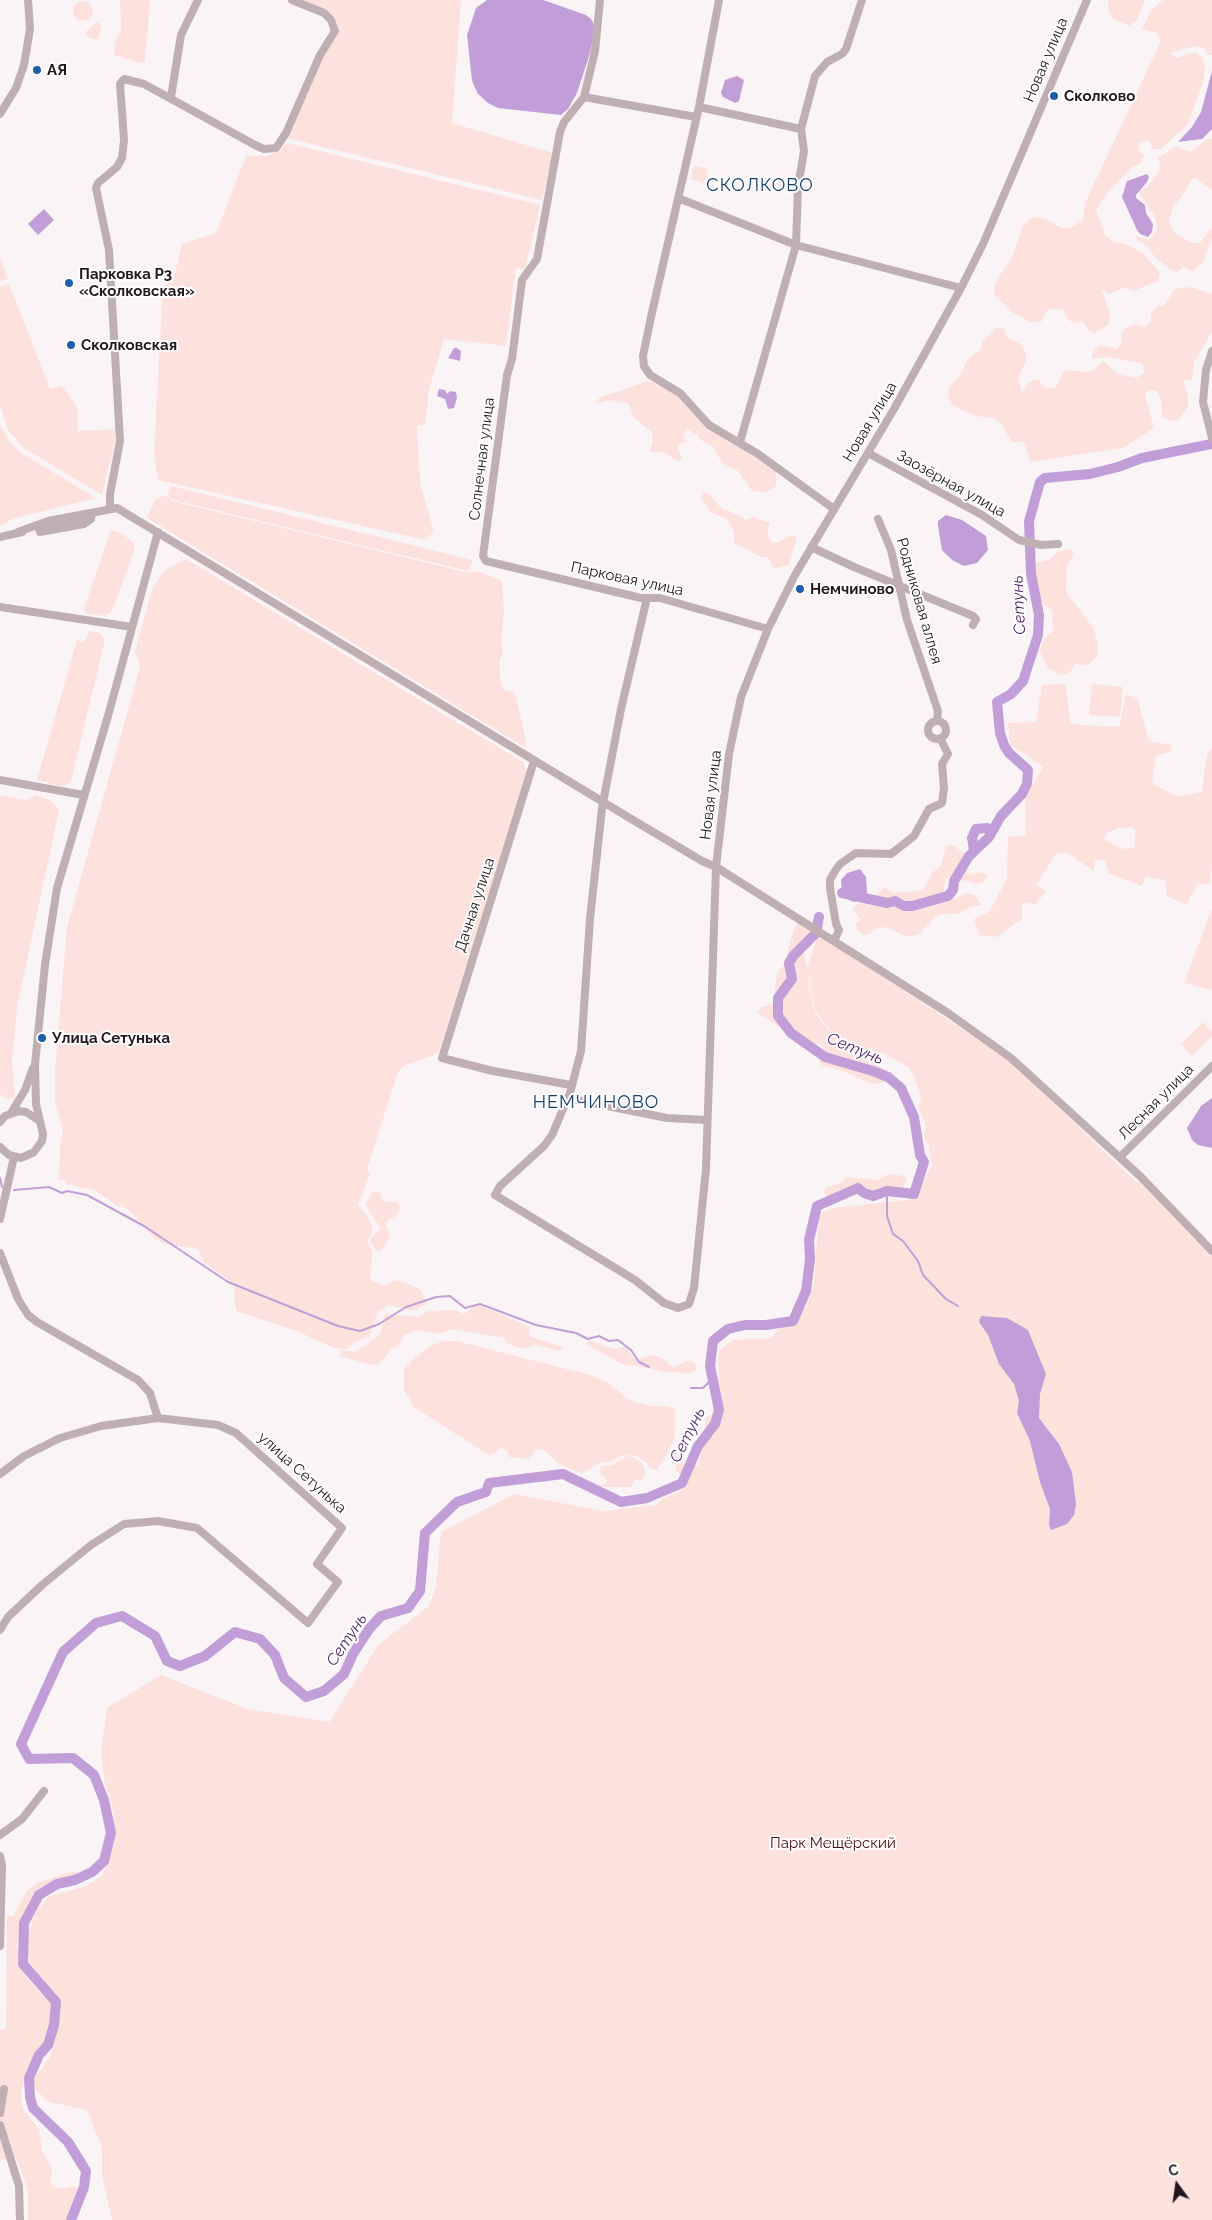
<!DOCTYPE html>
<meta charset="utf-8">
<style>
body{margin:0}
#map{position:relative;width:1212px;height:2220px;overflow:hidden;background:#fbf4f7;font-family:Raleway,sans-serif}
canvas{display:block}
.north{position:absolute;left:1152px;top:2160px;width:50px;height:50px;-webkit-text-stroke:4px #fff;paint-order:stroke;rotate:346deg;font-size:14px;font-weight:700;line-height:20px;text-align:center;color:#23171d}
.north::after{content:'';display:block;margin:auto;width:18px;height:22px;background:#23171d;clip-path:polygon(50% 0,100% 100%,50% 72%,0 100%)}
</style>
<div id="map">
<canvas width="1212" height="2220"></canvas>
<div class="north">С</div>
</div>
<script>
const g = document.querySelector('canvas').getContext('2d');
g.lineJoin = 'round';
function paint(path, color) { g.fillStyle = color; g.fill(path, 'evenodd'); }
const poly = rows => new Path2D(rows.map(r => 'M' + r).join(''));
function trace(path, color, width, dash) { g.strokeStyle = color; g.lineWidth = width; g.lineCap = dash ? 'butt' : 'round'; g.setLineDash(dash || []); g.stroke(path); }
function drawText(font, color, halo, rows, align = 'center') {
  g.font = font + ' Raleway,sans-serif'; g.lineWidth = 4; g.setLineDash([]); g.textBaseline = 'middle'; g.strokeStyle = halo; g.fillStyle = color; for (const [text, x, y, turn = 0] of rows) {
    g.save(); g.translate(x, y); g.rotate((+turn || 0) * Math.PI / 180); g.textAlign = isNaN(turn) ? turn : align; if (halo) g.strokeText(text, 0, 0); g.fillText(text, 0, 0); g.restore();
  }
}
paint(poly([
 [120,0,150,0,145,61,140,63,114,55,115,42,121,30],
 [298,0,461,0,452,123,553,153,542,200,286,138,323,54,339,30,336,21,326,13],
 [1109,0,1145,0,1136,21,1129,26,1113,18,1108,11],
 [1163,0,1212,0,1212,55,1208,55,1204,48,1195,46,1170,53,1177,58,1195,52,1202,57,1205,66,1203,83,1188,124,1161,149,1152,149,1150,141,1141,141,1138,149,1144,156,1140,164,1132,167,1107,193,1096,210,1105,235,1112,241,1128,245,1143,253,1160,273,1158,281,1133,291,1125,287,1109,294,1102,290,1110,315,1109,324,1095,333,1087,329,1083,321,1074,323,1067,319,1064,310,1048,309,1041,322,1031,322,1015,314,995,296,994,288,997,279,1012,258,1023,225,1030,219,1038,217,1046,219,1061,228,1070,228,1083,220,1085,203,1161,41,1157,33,1142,29,1151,11],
 '73 11a10 10 0 1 1 20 0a10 10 0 1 1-20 0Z',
 [98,22,101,25,100,35,97,39,91,39,86,35,87,30],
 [1208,139,1212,139,1212,190,1194,177,1180,199,1173,206,1169,222,1175,233,1192,243,1200,243,1212,227,1212,237,1203,262,1195,269,1192,271,1184,267,1177,272,1172,271,1154,256,1148,247,1135,238,1137,236,1149,240,1157,230,1155,217,1140,195,1140,191,1148,187,1161,168,1158,158,1176,146,1190,152],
 [287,143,540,205,525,269,516,268,506,346,444,339,429,390,425,425,417,426,420,482,434,532,425,540,158,480,154,453,163,286,173,281,182,244,216,233,246,156,266,156,280,151],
 [694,166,708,169,704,183,691,179],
 [0,257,8,279,0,281],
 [9,284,50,389,62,386,77,407,78,431,115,429,115,441,102,495,24,448,8,430,0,405,0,286],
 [1192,287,1212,294,1212,332,1194,362,1192,380,1184,381,1188,397,1188,407,1178,420,1169,421,1162,416,1161,399,1157,391,1148,390,1145,395,1154,428,1123,448,1030,462,1024,442,1012,442,1001,424,994,418,976,416,959,409,952,404,948,396,949,387,961,374,967,360,981,349,983,341,996,328,1004,328,1007,337,1022,345,1026,353,1026,362,1018,378,1022,392,1029,382,1038,379,1046,389,1056,387,1064,370,1090,372,1104,361,1117,374,1136,378,1144,373,1143,364,1109,357,1092,359,1093,351,1100,345,1117,349,1122,342,1121,333,1127,327,1136,325,1144,327,1151,322,1151,313,1157,307,1165,304,1175,289],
 [648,381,673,392,706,428,759,460,776,472,776,486,767,492,752,491,737,470,730,468,721,461,712,445,702,441,697,435,687,429,683,435,687,441,679,444,678,448,682,458,680,461,677,461,664,452,653,452,650,450,653,439,652,432,634,418,629,404,610,400,596,404,599,398],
 [0,424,10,442,21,453,96,498,13,519,0,526],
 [171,486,473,560,468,571,173,500,167,494],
 [704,492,708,493,723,510,730,511,746,520,753,517,770,523,767,536,772,542,776,543,790,536,797,537,789,565,777,568,773,567,768,557,761,557,734,543,734,532,727,519,710,512,701,499],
 [166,495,172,501,469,573,478,571,502,581,504,610,501,644,503,651,499,664,501,684,504,690,515,693,527,745,524,747,147,518,156,499],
 [111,530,122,533,135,545,133,554,112,611,105,616,86,614,84,608],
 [1071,549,1074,555,1067,566,1066,592,1094,629,1097,641,1098,655,1088,665,1075,664,1072,670,1067,674,1060,675,1048,668,1040,651,1044,638,1053,631,1052,611,1041,602,1038,596,1033,569,1036,563,1049,560,1058,551],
 [186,559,523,762,527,772,439,1051,432,1056,405,1065,398,1072,367,1169,370,1174,358,1205,368,1217,373,1229,368,1241,372,1253,370,1280,383,1286,396,1280,409,1284,421,1290,426,1303,415,1311,388,1305,378,1312,369,1337,357,1341,346,1349,334,1348,299,1332,237,1311,234,1298,235,1285,204,1262,198,1249,165,1244,154,1238,128,1209,116,1205,94,1190,68,1185,64,1180,59,1180,60,1144,63,1131,55,1103,55,1071,67,927,140,667,135,651,153,586,165,570],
 [90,631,100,633,105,640,71,781,63,787,37,780,77,640,84,642],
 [1066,684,1070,724,1119,727,1126,694,1137,698,1149,741,1171,745,1171,752,1156,756,1152,783,1178,797,1202,792,1207,754,1212,748,1212,866,1209,885,1198,883,1186,905,1167,896,1165,880,1146,877,1142,886,1109,874,1105,861,1095,859,1094,871,1066,852,1056,854,1036,885,1047,891,1035,904,1022,903,1022,919,996,937,979,935,974,919,990,911,1007,878,1008,837,1026,835,1025,799,1043,767,1010,744,1008,723,1036,722,1042,685],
 [1131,827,1135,830,1135,847,1122,849,1104,839,1107,833,1118,828],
 [1092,684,1123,687,1120,717,1089,715],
 [0,795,27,800,35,795,50,800,59,810,17,1007,12,1061,15,1098,6,1099,0,1094],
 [951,844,968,856,966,869,969,875,982,872,987,876,984,882,978,884,951,877,945,880,944,893,949,898,955,899,967,893,974,895,982,905,969,908,957,914,944,914,937,916,919,934,912,936,905,936,887,927,875,929,870,934,864,935,858,931,856,924,861,920,853,909,858,904,871,901,884,887,895,893,921,890,926,886,931,874,941,865,946,846],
 [1212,908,1212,990,1184,983],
 [798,923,804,925,813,935,810,948,804,951,814,1012,838,1042,864,1053,872,1063,884,1069,887,1075,885,1082,872,1084,843,1071,823,1066,819,1061,823,1049,820,1043,802,1048,783,1030,757,1012,761,1007,774,1004,776,978,778,971,783,967,794,929],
 [818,935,996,1051,1015,1066,1136,1182,1139,1181,1212,1257,1212,2220,112,2220,102,2176,102,2148,87,2110,49,2102,36,2090,32,2082,50,2057,60,2014,54,1992,30,1964,27,1948,29,1931,36,1912,48,1897,86,1886,103,1875,115,1843,113,1809,104,1780,101,1751,107,1708,161,1675,248,1709,329,1722,379,1644,429,1606,436,1587,441,1532,514,1494,603,1511,656,1505,661,1499,679,1492,687,1484,688,1479,677,1472,675,1466,680,1463,698,1466,704,1443,708,1439,705,1421,708,1416,718,1414,719,1351,732,1340,772,1338,778,1329,795,1325,803,1309,807,1307,814,1280,819,1214,832,1208,915,1199,932,1166,928,1143,925,1140,924,1134,926,1127,918,1105,921,1101,920,1092,910,1068,886,1055,838,1040,815,1011,807,968],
 [1203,1022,1212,1032,1212,1036,1192,1056,1181,1044],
 [889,1174,904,1176,907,1181,900,1191,871,1191,858,1185,829,1198,824,1193,826,1187,839,1184,846,1177,877,1180],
 [373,1191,380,1192,383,1201,396,1202,400,1206,397,1215,385,1223,390,1235,384,1247,378,1252,370,1242,372,1236,380,1230,380,1227,365,1205],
 [477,1304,530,1327,529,1336,563,1347,560,1351,536,1345,522,1349,506,1343,504,1338,453,1329,438,1334,418,1330,405,1335,398,1346,392,1349,379,1364,373,1365,339,1356,342,1350,355,1352,377,1337,381,1332,385,1313,417,1317,429,1311,455,1310,464,1314],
 [589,1340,613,1349,626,1347,633,1358,639,1359,652,1355,658,1356,674,1367,686,1361,692,1361,697,1366,696,1370,690,1373,663,1372,649,1368,622,1364,587,1345],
 [445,1341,457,1341,590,1375,609,1383,629,1400,649,1406,669,1406,675,1410,675,1436,664,1461,656,1470,649,1468,647,1463,637,1456,623,1455,612,1461,599,1463,582,1474,558,1463,543,1450,537,1449,529,1459,509,1457,507,1451,501,1448,490,1456,414,1407,404,1389,404,1369,419,1354,432,1345],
 [629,1455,642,1463,646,1475,641,1480,634,1480,631,1487,603,1487,600,1485,606,1483,607,1480,601,1475,600,1466,612,1465],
 [74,1871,81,1874,38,1892,22,1918,17,1945,22,1970,29,1981,51,2003,53,2010,49,2036,26,2070,21,2096,23,2109,39,2129,42,2150,52,2169,50,2182,54,2187,61,2189,74,2186,79,2188,80,2195,69,2220,28,2220,28,2191,16,2157,0,2160,0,2030,6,2028,7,1916,13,1916,27,1891,38,1883]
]), '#fde1dd');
paint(poly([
 [487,0,543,0,586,15,592,20,595,28,590,53,577,93,568,109,561,115,498,108,488,103,478,94,472,81,467,35,476,8],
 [1212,71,1212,129,1202,139,1178,142,1192,127,1201,112],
 [737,76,744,80,739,101,735,103,723,97,721,93,725,80],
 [1147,174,1149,177,1147,182,1136,195,1136,198,1145,205,1146,213,1153,224,1152,232,1148,237,1140,234,1137,230,1122,197,1127,181],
 [44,209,54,220,38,235,28,224],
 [454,348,457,348,461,351,460,361,448,358],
 [439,389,445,390,447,394,450,391,456,392,457,398,454,408,448,409,445,399,437,396],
 [946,515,962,520,986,536,988,550,977,563,964,566,952,560,942,550,938,526,938,521],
 [860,869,866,877,867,893,866,898,854,902,847,899,842,893,841,880,847,873],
 [1212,1098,1212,1148,1198,1145,1192,1140,1187,1128,1201,1106],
 [981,1316,1007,1318,1028,1330,1032,1340,1046,1374,1040,1394,1039,1418,1059,1444,1072,1472,1076,1504,1074,1515,1067,1524,1051,1530,1049,1525,1050,1509,1040,1482,1030,1441,1017,1413,1019,1401,1014,1384,999,1364,988,1335,979,1322]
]), '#c29ed8');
trace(poly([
 [0,1178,2,1187],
 [14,1190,49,1187,62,1193,67,1191,87,1195,144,1226,228,1282,338,1326,360,1331,379,1324,406,1307,436,1297,450,1296,465,1308,480,1304,536,1325,576,1333,588,1339,599,1336,609,1341,618,1340,631,1350,639,1362,649,1367],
 [887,1191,887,1216,893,1234,903,1241,918,1261,923,1275,946,1299,958,1306],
 [691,1388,703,1388,712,1379]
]), '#c29ed8', 2);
trace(poly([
 [974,850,972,838,976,829,987,828,992,830],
 [842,893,887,903,895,901,904,906,912,906,948,896,953,890,954,881,969,856,989,837,1001,816,1022,794,1027,784,1028,770,1009,753,1004,745,1000,733,997,702,1011,694,1023,681,1038,635,1039,615,1031,574,1029,521,1040,482,1045,478,1090,474,1118,467,1142,458,1212,444],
 [71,2220,84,2187,86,2171,68,2142,33,2108,30,2097,29,2078,39,2055,48,2045,54,2025,56,2002,23,1964,24,1923,39,1895,57,1884,75,1880,92,1872,104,1861,111,1833,104,1800,94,1775,73,1758,29,1759,21,1744,63,1652,96,1623,122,1616,155,1636,167,1661,180,1666,205,1656,235,1632,260,1639,275,1655,284,1678,306,1697,324,1691,344,1674,353,1654,369,1629,381,1616,408,1608,420,1591,425,1533,457,1502,486,1492,489,1483,563,1474,621,1502,647,1498,682,1483,698,1446,715,1424,719,1410,710,1366,713,1341,728,1329,745,1325,766,1325,793,1321,806,1291,810,1259,809,1240,817,1206,858,1188,864,1193,873,1196,887,1191,914,1194,924,1162,920,1155,914,1117,901,1088,888,1077,873,1071,825,1057,791,1033,778,1016,778,998,792,979,789,963,794,955,816,933,819,917]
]), '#c29ed8', 10);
trace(poly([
 [600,0,595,51,584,97,564,122,560,132,537,259,522,280,512,359,507,375,483,556,486,561,641,598,660,598,768,629],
 [719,0,699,107,651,317,643,356,644,366,650,375,680,393,709,425,758,454,834,509],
 [171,97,181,35,198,0],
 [584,97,696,117],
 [699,107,801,129,815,76,827,62,842,54,846,49,862,0],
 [0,114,16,88,24,65,30,29,28,0],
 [678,198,796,245,961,288],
 [1212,351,1206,370,1203,402,1212,438],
 [740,442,796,245,798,187,804,151,801,129],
 [868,453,982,515,1019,540,1041,545,1058,544],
 [110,508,110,494,120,441,109,250,96,188,98,183,117,167,122,158,124,140,120,84,124,79,144,84,255,145,264,149,276,148,286,133,320,55,335,31,331,20,324,13,292,0],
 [878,519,891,550,907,620,938,711,937,721],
 [39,529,83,519,93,514],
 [18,532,48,521,117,508,623,814,702,861,716,867,948,1013,1011,1058,1140,1176,1212,1251],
 [40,532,84,524,91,519],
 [0,537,22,532],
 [811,547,854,567,973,616,976,619,973,625],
 [647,598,621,709,602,808,590,919,581,1051,570,1093,552,1135,544,1146,500,1186,495,1195,635,1280,664,1303,678,1308,689,1304,694,1288,706,1169,716,867,729,754,741,697,768,629,795,575,894,409,961,288,983,244,1087,0],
 [0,607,132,627],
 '928 730a9 9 0 1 1 18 0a9 9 0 1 1-18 0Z',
 [534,761,442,1058,493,1071,571,1085],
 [0,780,83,795],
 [834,941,839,930,836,924,830,888,830,880,835,871,840,864,856,853,891,854,914,836,929,809,942,803,944,788,942,764,948,754,940,738],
 [568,1098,667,1118,706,1120],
 [11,1113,25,1090,33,1068],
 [0,1122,5,1116,19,1111,26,1112,38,1120],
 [0,1147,9,1155,21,1158,34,1152,42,1141,43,1134,36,1104,35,1064,45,965,57,888,108,716,158,532],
 [1120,1157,1212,1066],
 [0,1219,14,1157],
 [0,1253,18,1299,28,1315,37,1322,138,1380,150,1393,158,1418],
 [0,1474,24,1456,60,1438,101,1426,158,1418,218,1425,236,1433,342,1528,317,1564,338,1582,308,1623,197,1528,158,1521,124,1524,91,1545,42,1585,8,1617,0,1630],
 [0,1835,22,1819,44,1791],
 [0,1856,2,1865,0,1946],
 [0,2113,4,2089],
 [0,2125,19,2186,20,2220]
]), '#c0afb2', 8);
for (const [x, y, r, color] of [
 [37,70,5,"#1e5cad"],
 [1054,96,5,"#1e5cad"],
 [69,283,5,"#1e5cad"],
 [71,345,5,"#1e5cad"],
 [800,589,5,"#1e5cad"],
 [42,1038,5,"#1e5cad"]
]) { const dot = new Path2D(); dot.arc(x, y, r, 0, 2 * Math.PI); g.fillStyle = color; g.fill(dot); trace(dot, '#fff', 2); }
drawText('15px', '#23171d', '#fff', [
 ["Новая улица",1046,60,-67],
 ["Новая улица",870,422,-59],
 ["Солнечная улица",482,459,-83],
 ["Заозёрная улица",951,484,29],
 ["Парковая улица",627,579,12],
 ["Родниковая аллея",919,601,74],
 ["Новая улица",711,795,-83],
 ["Дачная улица",475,905,-72],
 ["Лесная улица",1156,1102,-45],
 ["улица Сетунька",302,1473,42]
]);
drawText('bold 15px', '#23171d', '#fff', [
 ["АЯ",47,70],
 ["Сколково",1064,96],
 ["Парковка P3",79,274],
 ["«Сколковская»",79,291],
 ["Сколковская",81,345],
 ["Немчиново",810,589],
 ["Улица Сетунька",52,1038]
], 'left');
drawText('15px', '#500e0d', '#fff', [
 ["Парк Мещёрский",833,1843]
]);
drawText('italic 16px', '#54266b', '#fff', [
 ["Сетунь",1019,605,-93],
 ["Сетунь",855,1049,22],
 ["Сетунь",688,1435,-63],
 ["Сетунь",347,1640,-56]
]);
g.letterSpacing = '1px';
drawText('18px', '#183f73', '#fff', [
 ["СКОЛКОВО",760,186],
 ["НЕМЧИНОВО",596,1103]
]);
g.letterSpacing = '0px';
</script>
